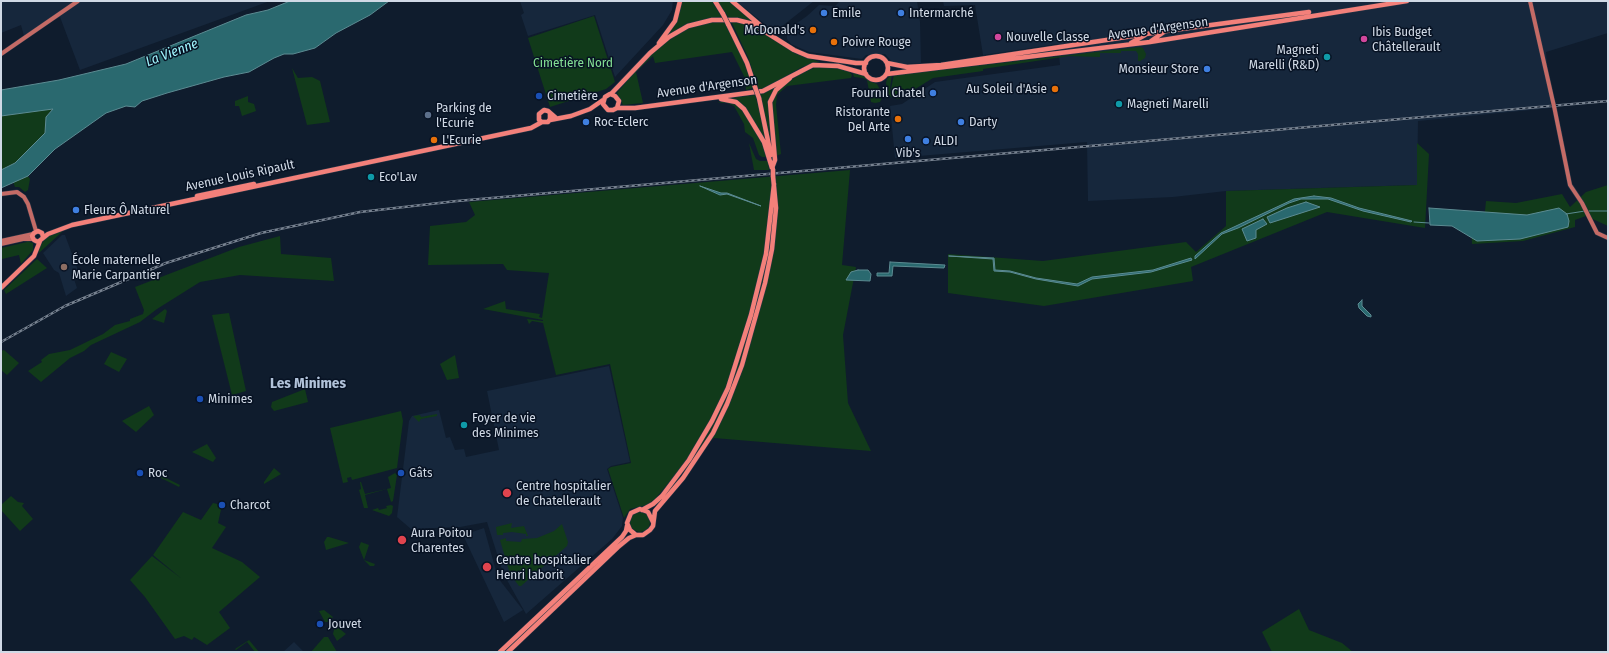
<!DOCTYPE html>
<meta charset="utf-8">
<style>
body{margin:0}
#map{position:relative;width:1609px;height:653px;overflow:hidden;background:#0f1c2d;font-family:"Fira Sans Condensed",sans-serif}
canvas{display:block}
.frame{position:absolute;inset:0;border:2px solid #d0d9e5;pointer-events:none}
</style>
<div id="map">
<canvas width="1609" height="653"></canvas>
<div class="frame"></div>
</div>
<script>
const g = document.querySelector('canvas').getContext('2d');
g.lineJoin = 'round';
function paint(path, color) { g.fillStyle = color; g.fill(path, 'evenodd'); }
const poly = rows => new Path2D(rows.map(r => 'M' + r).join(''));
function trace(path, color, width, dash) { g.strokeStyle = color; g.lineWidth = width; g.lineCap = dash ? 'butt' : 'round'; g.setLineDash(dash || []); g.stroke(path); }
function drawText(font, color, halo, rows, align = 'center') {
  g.font = font + ' "Fira Sans Condensed",sans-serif'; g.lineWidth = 3; g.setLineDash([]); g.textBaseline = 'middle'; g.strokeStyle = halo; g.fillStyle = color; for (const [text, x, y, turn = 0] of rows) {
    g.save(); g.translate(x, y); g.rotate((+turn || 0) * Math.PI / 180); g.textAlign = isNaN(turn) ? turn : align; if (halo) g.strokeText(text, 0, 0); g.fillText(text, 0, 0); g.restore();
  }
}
paint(poly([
 [1,1,270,1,80,70,60,17,24,36,21,25,1,33],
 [520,1,673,1,672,10,663,25,615,77,595,15,528,36,521,15,524,13],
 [736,1,814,1,781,27,776,33],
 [840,1,917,1,920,22,921,63,906,64,892,62,885,54,880,54,866,55,862,59,809,52,791,44,787,39,787,30,807,16,819,5,835,6],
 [943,1,1608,1,1608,33,1546,52,1551,108,1418,121,1417,185,1226,191,1173,197,1088,201,1087,142,895,158,890,106,902,104,935,82,1060,65,1058,44,983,55,975,5,944,6],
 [62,235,65,235,79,273,73,276,77,288,66,296,59,273,54,270,43,253],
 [609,366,630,462,611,466,607,469,623,518,622,526,612,539,526,614,503,573,487,522,460,527,411,529,397,517,409,421,412,416,439,410,446,438,450,437,455,450,464,449,466,457,499,450,487,391],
 [484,528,498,578,523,610,504,622,463,535],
 [294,642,304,652,283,652]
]), '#16273c');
paint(poly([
 [681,1,712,1,722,18,712,19,668,36,667,35,677,20],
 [717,1,730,1,752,20,751,22,729,18],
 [594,16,615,82,606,89,550,107,528,38],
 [711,21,725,22,741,54,753,88,746,90,745,78,732,52,655,63,653,56,636,72,643,103,623,105,617,93,642,63,660,46,691,26],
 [731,21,746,23,763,31,796,54,820,62,802,67,764,89,760,89,758,88,748,57],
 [1140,47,1143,48,1146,54,1145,58,1140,61,1138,61,1138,54,1136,51,1121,51,1121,53,1100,53,1100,57,1069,56,983,69,983,71,933,78,899,99,894,98,891,89,894,74,922,72],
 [828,67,848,70,852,75,851,78,787,86,777,95,776,105,781,154,776,156,772,107,774,98,778,90,785,84,802,73,814,68],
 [292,68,298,78,312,77,320,81,330,122,307,125],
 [852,71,864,75,869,81,877,84,883,95,880,102,875,103,871,102,867,80,863,78,854,77],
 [892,74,890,88,892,98,888,94,886,83,887,79],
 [781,83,772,93,769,105,773,150,760,94,768,91],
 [755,95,760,111,768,150,738,102,731,98],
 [248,96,248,102,254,104,256,111,242,116,239,106,235,106,235,101],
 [727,101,740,107,762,140,767,157,762,157,759,155,753,138,745,132,744,124,734,106,727,103,717,103],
 [53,108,46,117,45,133,15,163,1,170,1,116],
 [749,143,756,159,760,161,768,161,769,170,754,170],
 [1417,143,1429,154,1425,228,1327,212,1191,267,1193,281,1044,306,948,293,948,254,1043,261,1186,242,1196,252,1226,226,1226,191,1417,185],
 [850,170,842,265,856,267,843,335,848,403,871,451,714,438,686,462,655,499,647,505,630,509,624,518,608,469,611,467,631,463,610,364,556,375,543,323,532,321,529,324,527,319,543,321,543,320,483,309,505,301,506,309,540,314,539,317,542,318,549,273,507,270,503,264,428,265,430,226,466,222,475,215,469,202],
 [28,176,30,179,28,190,25,192,19,187,15,187,13,182],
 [1608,185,1608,226,1586,216,1575,220,1575,227,1523,241,1472,244,1471,222,1484,220,1486,201,1516,203,1562,194,1570,207,1586,192],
 [61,231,63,231,39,253,39,247,47,237],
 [280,236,281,254,331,258,334,281,240,275,200,282,157,309,140,322,91,345,84,351,70,358,41,382,28,371,42,362,41,360,49,354,70,350,103,334,115,325,130,321,130,319,143,314,144,310,135,287,239,247],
 [27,241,33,243,33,250,21,264,19,255,2,259,1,248,27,242],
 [37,259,47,268,6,294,4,290],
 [165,309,167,311,164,323,152,319],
 [229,313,246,391,232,395,212,315],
 [4,350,19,363,7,375,1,370,1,351],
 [111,352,127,359,119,372,104,364],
 [455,355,459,378,447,380,440,364],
 [305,389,308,402,274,411,271,407,272,402],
 [149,406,154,415,136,432,122,421],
 [401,411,403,421,397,468,352,480,351,477,347,478,348,482,343,483,330,428],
 [420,415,421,417,437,414,437,416,421,419,419,422,413,416],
 [207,444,216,458,213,462,192,452],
 [274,468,281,474,264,484,264,482],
 [152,471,180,485,179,487,151,473],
 [395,473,397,475,393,501,391,502,387,489,365,495,368,508,364,508,359,490,361,489,360,482,361,482,365,494,391,488,388,477],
 [11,496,18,502,24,503,22,506,33,519,20,531,1,510,1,505],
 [213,503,222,505,218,523,226,527,212,548,182,579,153,555,183,512,201,520],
 [391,505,393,506,392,513,389,516,372,510,378,508,379,510,387,508,386,506],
 '630 522a10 10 0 1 1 20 0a10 10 0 1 1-20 0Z',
 [512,523,511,528,524,526,528,536,526,536,526,534,512,532,503,533,503,535,497,535,496,527],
 [562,524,568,542,567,546,521,586,519,586,510,574,500,540,506,538,506,541,521,542,522,539,537,538,554,531],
 [327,537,329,537,349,543,326,550,324,542],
 [361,542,369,545,364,560,375,564,374,566,370,566,364,560,359,547],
 [212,548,242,562,260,577,219,612,230,628,207,645,194,637,192,640,184,636,175,639,145,597,130,580,152,556,182,579],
 [1299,609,1309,630,1342,643,1353,652,1272,652,1262,632],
 [324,610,333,617,329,622,325,622,319,611],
 [335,625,346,634,337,641,333,634],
 [324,637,328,637,337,652,311,652],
 [249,640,259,652,255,652,247,642,236,650,235,649]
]), '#113a1a');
const water = poly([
 [290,1,389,1,370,15,336,33,315,48,293,54,284,54,274,58,249,72,224,77,167,93,142,101,135,107,126,106,106,113,55,149,28,176,1,188,1,170,15,163,45,133,46,117,53,109,1,116,1,90,59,80,126,64,246,15,268,10,290,1],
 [700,186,721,193,727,193,761,206,727,194,720,195,700,186],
 [1314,196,1331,198,1359,208,1412,221,1411,222,1363,211,1328,199,1301,199,1289,203,1238,228,1222,234,1195,259,1195,256,1221,233,1294,199,1314,196],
 [1306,202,1320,207,1270,223,1267,217,1287,208,1306,202],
 [1429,208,1527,215,1559,208,1567,214,1569,221,1568,227,1520,239,1477,241,1452,226,1430,225,1429,208],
 [1263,219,1267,224,1256,230,1256,238,1247,241,1242,229,1263,219],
 [949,256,994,258,995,270,1010,271,1036,278,1077,284,1092,277,1153,270,1191,258,1192,260,1151,272,1092,279,1078,286,1036,279,1010,272,994,271,993,259,949,256],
 [890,262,945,265,944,268,893,266,892,276,877,276,877,273,889,273,890,262],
 [858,270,868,270,871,274,870,281,846,280,851,272,858,270],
 [1362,300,1362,306,1371,315,1371,317,1367,316,1359,308,1358,304,1362,300]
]);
paint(water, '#2a696f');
trace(water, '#5c8b92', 1);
trace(poly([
 [1589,211,1608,211],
 [1566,214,1585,211],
 [1414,222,1429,223]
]), '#5c8b92', 1);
const secondary = poly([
 [1530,1,1553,102],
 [1,54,78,1],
 [1554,106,1570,185,1582,203,1597,233,1608,238],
 [1,194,17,192,24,197,28,204,36,231],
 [1,241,33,234],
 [1,244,23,239,33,239]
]);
const primary = poly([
 [715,1,723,14],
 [732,1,760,25],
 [728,24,747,63,755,87],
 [1151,41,1164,32],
 [659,43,675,21,680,1],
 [1131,43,1145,35],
 '864 68a12 12 0 1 1 24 0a12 12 0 1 1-24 0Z',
 [887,63,907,67,941,65,1166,31,1309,12],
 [887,74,1150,42,1407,1],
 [611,94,650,53,669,37,688,26,712,20,737,20,753,24,794,50,808,56,856,63,866,63],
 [759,98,771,155],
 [721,99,736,102,744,109,764,142,772,168],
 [617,108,619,101,615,96,610,94,605,97,603,104,608,110,613,110,617,108,635,108,763,91,813,65,838,66,866,74],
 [550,113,550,119,548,122,542,122,539,120,539,114,544,110,548,111,556,118],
 [550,120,571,116,590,109,603,100],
 [772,168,775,160,770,102,776,90,790,78],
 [197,196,254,184],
 [43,237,42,233,38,231,34,233,32,236,34,240,38,242,48,234,72,225,531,128,542,122],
 [1,288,34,256,40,241],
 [642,510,653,504,662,496,689,460,712,421,728,388,751,315,766,254,774,184],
 [653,522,648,512,640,509,631,513,627,523,630,530,636,535,643,535,650,530,653,526,655,511,683,478,713,433,727,404,742,365,765,283,772,249,776,208,773,176],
 [500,652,622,537,626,531,627,526],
 [508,652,618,547,629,538,636,535]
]);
trace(secondary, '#2a3647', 5);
trace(primary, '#2a3647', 5.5);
trace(secondary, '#c46b66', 4);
trace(primary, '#f3807a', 4.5);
const rail = poly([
 [1,342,65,306,166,263,261,233,360,212,457,201,1608,101]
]);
trace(rail, '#778290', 2.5);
trace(rail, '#071223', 1, [3]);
const secondaryBridge = poly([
 [1553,102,1554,106]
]);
const primaryBridge = poly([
 [723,14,728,24],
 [755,87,759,98],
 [773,169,773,176]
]);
trace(secondaryBridge, '#2a3647', 5, []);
trace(primaryBridge, '#2a3647', 5.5, []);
trace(secondaryBridge, '#c46b66', 4);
trace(primaryBridge, '#f3807a', 4.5);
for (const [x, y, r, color] of [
 [824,13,4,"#3f7fe0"],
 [901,13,4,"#3f7fe0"],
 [813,30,4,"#e8710a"],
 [998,37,4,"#d1479c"],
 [1364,39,4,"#d1479c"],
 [834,42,4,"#e8710a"],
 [1327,57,4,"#0f9aa8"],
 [1207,69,4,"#3f7fe0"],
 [1055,89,4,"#e8710a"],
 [933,93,4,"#3f7fe0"],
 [539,96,4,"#1a4fb4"],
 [1119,104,4,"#0f9aa8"],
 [428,115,4,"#5c6f8a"],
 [898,119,4,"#e8710a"],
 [586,122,4,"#3f7fe0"],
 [961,122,4,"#3f7fe0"],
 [908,139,4,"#3f7fe0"],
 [434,140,4,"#e8710a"],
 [926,141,4,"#3f7fe0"],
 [371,177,4,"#0f9aa8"],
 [76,210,4,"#3f7fe0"],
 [64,267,4,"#8d6e63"],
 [200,399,4,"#1a4fb4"],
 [464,425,4,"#0f9aa8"],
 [140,473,4,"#1a4fb4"],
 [401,473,4,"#1a4fb4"],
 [507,493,5,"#e0444e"],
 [222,505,4,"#1a4fb4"],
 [402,540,5,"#e0444e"],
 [487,567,5,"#e0444e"],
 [320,624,4,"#1a4fb4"]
]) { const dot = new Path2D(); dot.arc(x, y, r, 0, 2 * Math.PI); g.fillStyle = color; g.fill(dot); trace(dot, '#071223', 1.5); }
drawText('13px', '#d0d9e5', '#071223', [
 ["Emile",832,13],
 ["Intermarché",909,13],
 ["McDonald's",805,30,"right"],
 ["Ibis Budget",1372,32],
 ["Châtellerault",1372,47],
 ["Nouvelle Classe",1006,37],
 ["Poivre Rouge",842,42],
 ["Magneti",1319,50,"right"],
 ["Marelli (R&D)",1319,65,"right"],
 ["Monsieur Store",1199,69,"right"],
 ["Au Soleil d'Asie",1047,89,"right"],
 ["Fournil Chatel",925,93,"right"],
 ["Cimetière",547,96],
 ["Magneti Marelli",1127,104],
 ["Parking de",436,108],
 ["l'Ecurie",436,123],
 ["Ristorante",890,112,"right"],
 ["Del Arte",890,127,"right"],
 ["Roc-Eclerc",594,122],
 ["Darty",969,122],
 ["L'Ecurie",442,140],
 ["ALDI",934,141],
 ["Vib's",908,153,"center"],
 ["Eco'Lav",379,177],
 ["Fleurs Ô Naturel",84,210],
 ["École maternelle",72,260],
 ["Marie Carpantier",72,275],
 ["Minimes",208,399],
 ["Foyer de vie",472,418],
 ["des Minimes",472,433],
 ["Roc",148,473],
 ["Gâts",409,473],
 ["Centre hospitalier",516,486],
 ["de Chatellerault",516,501],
 ["Charcot",230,505],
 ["Aura Poitou",411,533],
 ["Charentes",411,548],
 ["Centre hospitalier",496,560],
 ["Henri laborit",496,575],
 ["Jouvet",328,624]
], 'left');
drawText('13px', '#d0d9e5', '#071223', [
 ["Avenue d'Argenson",1158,29,-8],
 ["Avenue d'Argenson",707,87,-8],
 ["Avenue Louis Ripault",240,176,-12]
]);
drawText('13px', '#83de93', '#071223', [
 ["Cimetière Nord",573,63]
]);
drawText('italic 14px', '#9ef3fb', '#071223', [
 ["La Vienne",172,53,-21]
]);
drawText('bold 15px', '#b1c2d9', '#071223', [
 ["Les Minimes",308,384]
]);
</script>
